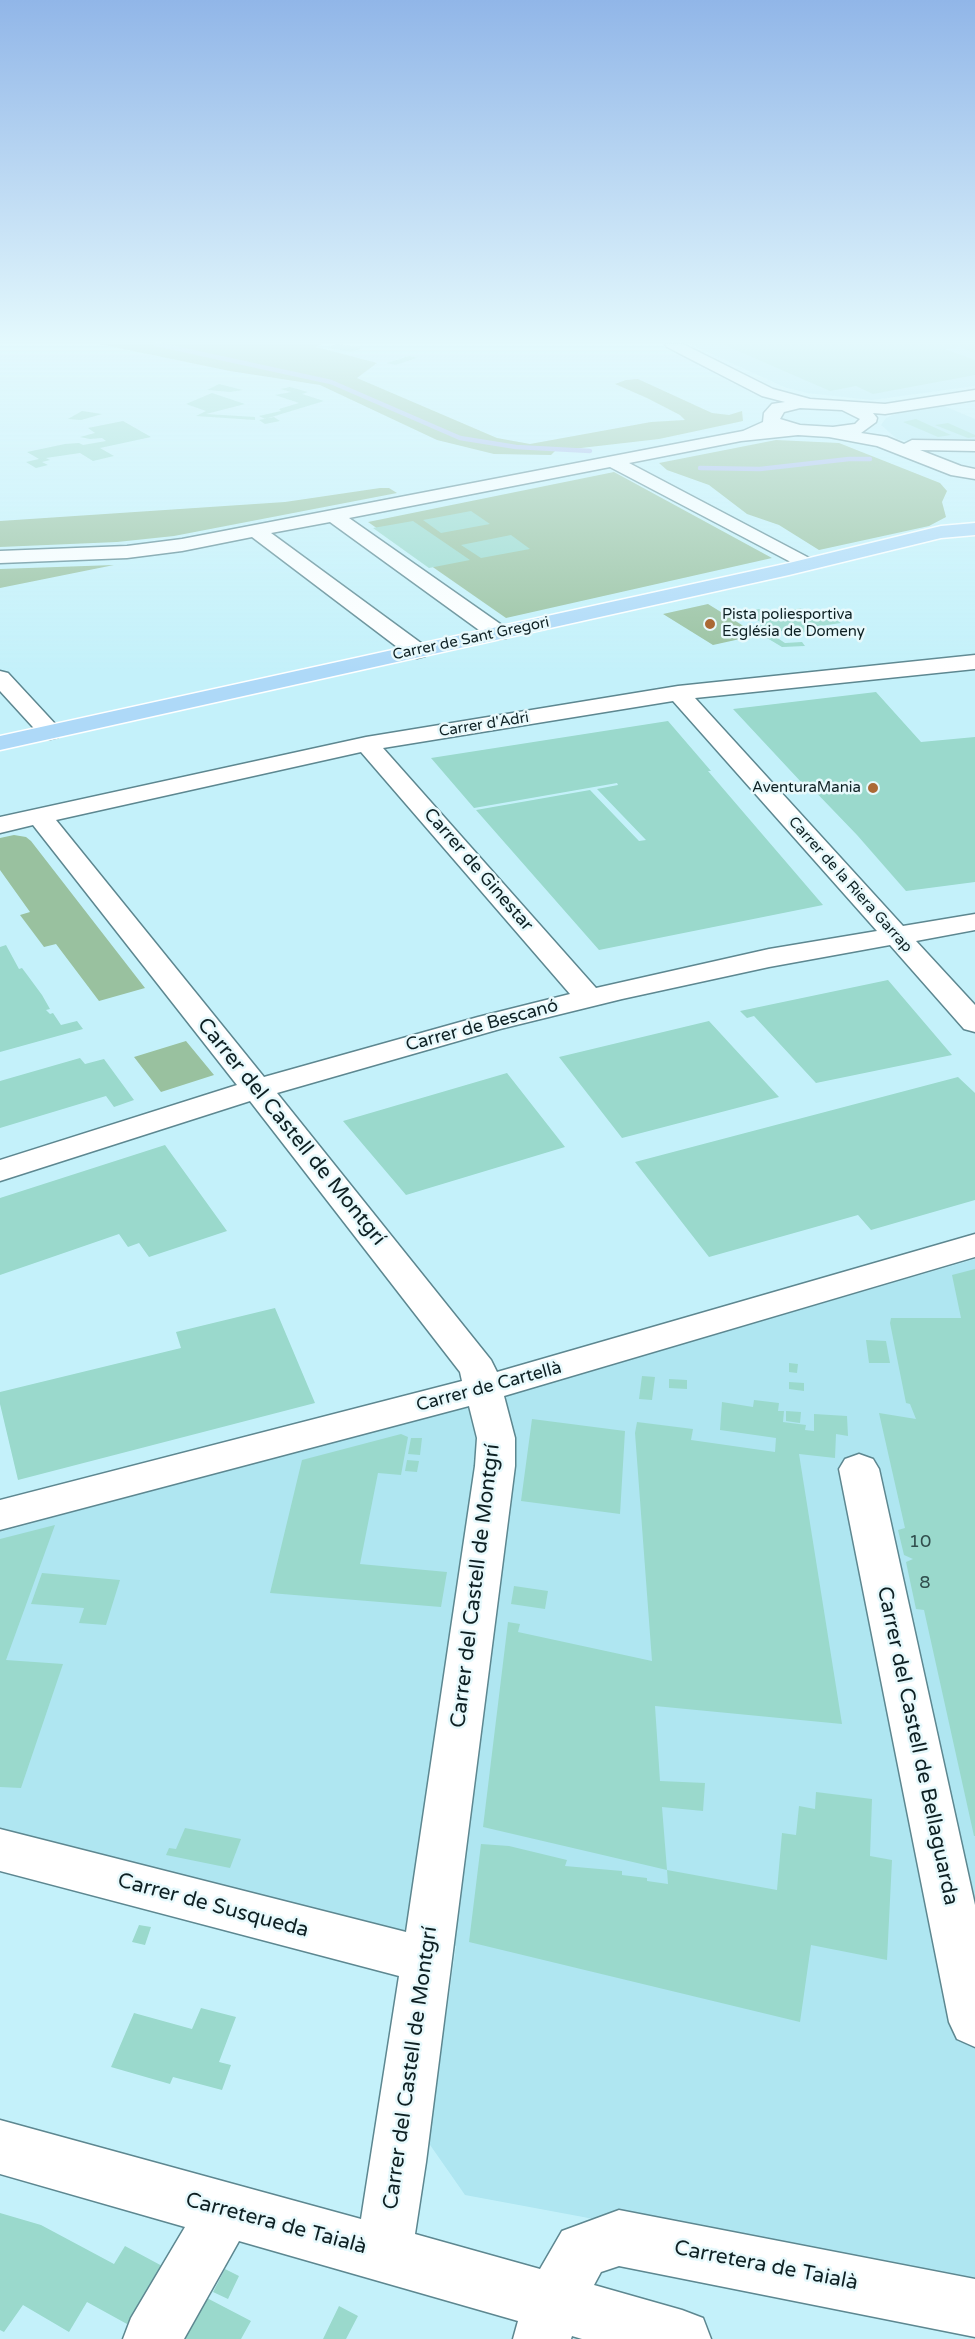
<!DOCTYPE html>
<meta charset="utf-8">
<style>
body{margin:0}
canvas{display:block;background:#c4f1fa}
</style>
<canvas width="975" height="2339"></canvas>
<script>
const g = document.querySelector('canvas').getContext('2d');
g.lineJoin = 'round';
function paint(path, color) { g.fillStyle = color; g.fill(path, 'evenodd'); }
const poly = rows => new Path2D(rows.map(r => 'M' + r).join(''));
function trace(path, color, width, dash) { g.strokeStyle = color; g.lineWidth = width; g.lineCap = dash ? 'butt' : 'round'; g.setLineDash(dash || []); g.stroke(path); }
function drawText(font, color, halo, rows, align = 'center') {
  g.font = font + ' "Varela Round",sans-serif'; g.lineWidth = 5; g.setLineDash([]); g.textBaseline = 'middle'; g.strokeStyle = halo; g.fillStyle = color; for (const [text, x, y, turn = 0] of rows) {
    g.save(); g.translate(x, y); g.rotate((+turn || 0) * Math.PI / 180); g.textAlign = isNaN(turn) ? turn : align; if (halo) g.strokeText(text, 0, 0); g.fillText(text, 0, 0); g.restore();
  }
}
paint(poly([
 [690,344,975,344,975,386,872,400,807,393,784,387],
 [944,406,975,419,975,443,914,442,897,439,881,425,886,418,898,413],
 [975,1259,975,2290,465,2195,428,2142,456,1946,0,1833,0,1532,565,1378]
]), '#afe6f1');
paint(poly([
 [99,344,321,344,316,347,377,363,357,378,497,438,530,444,651,422,685,420,680,415,647,398,615,384,626,380,638,379,712,413,729,415,742,411,743,421,659,439,555,451,551,455,494,454,437,440,320,385,230,371],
 [776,440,839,443,940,483,947,491,942,502,946,517,929,526,819,550,779,525,747,514,709,485,667,470,659,463],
 [614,472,772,558,506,618,368,522],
 [380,488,389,488,397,493,174,536,117,542,0,547,0,521,285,502],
 [114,565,0,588,0,569],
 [708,604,758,635,713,645,663,614],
 [14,835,26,837,31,841,145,988,99,1001,56,944,44,947,20,915,30,912,0,870,0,838],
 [186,1041,214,1075,161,1092,134,1057]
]), '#99c19f');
trace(poly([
 [156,344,331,382,460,438,516,447,590,451],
 [700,468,760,469,849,459,870,459]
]), '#aebae9', 4.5);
paint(poly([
 [337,344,338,344,362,348,353,352,328,348],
 [722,344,975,344,975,353,959,347,945,349,975,360,975,375,873,394,856,386,830,391],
 [409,356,417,358,395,365,387,363],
 [219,384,243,390,230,392,207,390],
 [290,387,308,392,302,394,324,401,265,419,259,416,281,411,279,409,299,403,275,395,291,392,280,389],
 [212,393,245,404,206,414,255,417,255,420,196,416,206,411,186,404],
 [82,411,102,414,81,420,68,419],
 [274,417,280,421,265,424,259,420],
 [916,419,951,435,938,437,903,422],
 [123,421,151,437,100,448,114,456,93,461,80,453,46,458,50,460,42,462,48,465,36,468,26,462,39,459,27,452,65,444,79,443,83,445,106,441,102,438,90,439,80,437,95,433,88,428],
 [948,423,975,435,975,437,968,438,935,425],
 [471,511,490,524,441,533,423,520],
 [413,521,470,560,429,568,373,528],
 [511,535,530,549,481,558,461,545],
 [800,608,817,617,825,620,833,618,841,623,806,628,810,630,793,636,781,631,762,631,758,627,762,623,744,612,759,609,772,616,782,615,790,614,786,612],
 [776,637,785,643,802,642,805,646,782,647,767,638],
 [876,692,921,742,975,737,975,882,906,891,857,835,806,782,802,783,733,709],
 [668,721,711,771,708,771,823,905,599,950,476,810,590,790,639,841,646,840,597,789,618,785,617,783,474,808,431,758],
 [6,945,19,969,22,968,28,976,42,995,50,1009,46,1010,50,1014,53,1013,61,1025,77,1021,83,1029,0,1052,0,947],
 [888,980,952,1055,816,1083,754,1016,747,1018,740,1011],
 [709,1021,779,1097,622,1138,559,1057],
 [80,1058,85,1064,104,1059,134,1100,114,1107,106,1096,0,1128,0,1081],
 [507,1073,565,1147,406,1195,343,1121],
 [958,1077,975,1093,975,1200,871,1230,858,1215,709,1257,635,1162],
 [165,1145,227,1231,149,1257,139,1243,128,1247,119,1234,0,1275,0,1198],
 [975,1269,975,1836,974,1836,924,1610,916,1609,906,1562,913,1559,904,1555,898,1530,905,1528,879,1413,916,1419,910,1404,906,1403,890,1323,891,1318,961,1318,952,1275],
 [275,1308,315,1403,18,1480,0,1404,0,1392,181,1348,176,1332],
 [866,1340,886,1341,890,1363,869,1363],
 [789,1363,798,1364,797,1373,789,1372],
 [642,1376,655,1377,652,1400,639,1399],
 [669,1379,687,1380,687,1389,669,1388],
 [789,1382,804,1383,804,1391,789,1389],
 [754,1400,779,1403,778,1411,784,1411,783,1422,806,1425,805,1430,814,1431,814,1414,847,1416,848,1436,836,1434,835,1458,799,1454,842,1724,655,1706,660,1781,705,1783,703,1811,662,1807,667,1870,483,1827,508,1622,520,1624,518,1632,652,1661,635,1433,637,1422,693,1429,691,1440,775,1452,776,1438,720,1430,722,1402,753,1407],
 [786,1411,801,1412,800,1423,786,1421],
 [532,1419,625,1431,620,1514,521,1501],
 [401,1434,408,1437,401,1475,378,1473,360,1564,447,1572,441,1607,270,1593,302,1460],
 [411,1438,422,1438,420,1455,408,1454],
 [407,1460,419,1461,417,1472,405,1471],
 [55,1525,6,1660,63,1664,21,1788,0,1787,0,1539],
 [42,1573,120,1580,106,1625,79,1623,84,1608,31,1604],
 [514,1586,548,1591,545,1609,511,1604],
 [816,1792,872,1799,870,1856,892,1860,887,1960,811,1945,800,2022,469,1942,481,1844,509,1846,567,1860,565,1866,622,1871,622,1875,647,1878,647,1881,668,1884,667,1870,777,1890,782,1833,796,1835,799,1806,815,1809],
 [185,1828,241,1839,230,1868,166,1855,169,1848,176,1849],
 [139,1925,151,1927,145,1945,132,1942],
 [201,2008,236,2017,219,2062,231,2065,222,2090,173,2077,170,2084,111,2067,134,2013,192,2029],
 [0,2213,41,2225,114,2264,125,2246,164,2267,127,2324,87,2302,69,2332,23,2305,4,2332,0,2330],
 [225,2269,239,2276,228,2299,213,2292],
 [205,2297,251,2321,241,2339,181,2339],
 [339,2306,358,2316,346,2339,323,2339]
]), '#9ad9cc');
const minor = poly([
 [665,344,683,344,773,389,810,399,885,404,975,390,975,400,885,414,873,413,877,418,876,422,861,433,887,437,904,444,912,440,975,441,975,451,920,450,961,466,975,469,975,479,951,475,877,446,829,437,798,435,741,441,629,463,813,560,816,564,813,568,806,570,610,467,349,518,506,628,509,633,506,638,498,639,490,638,330,522,271,533,425,646,428,651,425,656,417,658,409,656,252,537,182,551,127,558,0,563,0,551,127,546,182,539,743,431,763,422,764,413,772,404,785,402,762,396,667,347,665,344],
 [800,408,842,410,860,419,855,424,833,427,800,425,780,419,784,412,800,408],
 [975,655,975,669,695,698,903,926,975,914,975,930,916,941,975,1005,975,1032,964,1029,890,945,769,967,622,999,500,1029,277,1093,491,1360,497,1372,975,1234,975,1257,504,1396,515,1438,515,1466,426,2162,415,2234,540,2269,562,2231,619,2210,975,2279,975,2337,619,2266,601,2272,594,2285,682,2310,703,2318,711,2339,582,2339,572,2336,571,2339,513,2339,518,2321,239,2241,184,2339,123,2339,131,2318,185,2227,0,2174,0,2120,361,2219,399,1976,0,1871,0,1829,406,1932,475,1466,477,1438,469,1406,0,1530,0,1500,462,1381,460,1372,250,1101,0,1181,0,1160,237,1085,33,825,0,833,0,817,366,737,678,686,975,655],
 [673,701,877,931,769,949,596,988,383,748,673,701],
 [361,752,570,994,478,1017,264,1077,56,820,361,752],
 [0,671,8,673,58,727,62,732,58,737,50,739,42,737,0,691,0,671],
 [859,1454,873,1459,879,1469,975,1905,975,2047,957,2039,949,2022,839,1469,845,1459,859,1454]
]);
const major = poly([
 [975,523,975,535,941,538,789,575,0,750,0,736,789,563,941,526,975,523]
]);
trace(minor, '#5d8790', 3);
trace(major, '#fff', 3);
paint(minor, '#fff');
paint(major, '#aed9f8');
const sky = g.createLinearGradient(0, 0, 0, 671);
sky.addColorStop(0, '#91b6e8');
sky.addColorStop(0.51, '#e4f9fd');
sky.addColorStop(1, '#e4f9fd00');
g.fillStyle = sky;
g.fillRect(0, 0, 975, 671);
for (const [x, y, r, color] of [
 [710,624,6,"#ab6935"],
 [873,788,6,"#ab6935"]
]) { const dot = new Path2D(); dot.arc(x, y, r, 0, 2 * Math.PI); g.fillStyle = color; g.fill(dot); trace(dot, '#e7f9fc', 2); }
drawText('15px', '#0e2023', '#e7f9fc', [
 ["Pista poliesportiva",722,615],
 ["Església de Domeny",722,632],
 ["AventuraMania",861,788,"right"]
], 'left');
drawText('15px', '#0e2023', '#e7f9fc', [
 ["Carrer de Sant Gregori",471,639,-12],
 ["Carrer d'Adri",484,725,-9],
 ["Carrer de la Riera Garrap",850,885,48]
]);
drawText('18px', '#0e2023', '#e7f9fc', [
 ["Carrer de Ginestar",478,870,49],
 ["Carrer de Bescanó",482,1026,-15],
 ["Carrer de Cartellà",489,1387,-15]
]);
drawText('18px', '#314e4d', null, [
 ["10",920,1542],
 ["8",925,1583]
]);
drawText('21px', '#0e2023', '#e7f9fc', [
 ["Carrer del Castell de Montgrí",291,1132,51],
 ["Carrer del Castell de Montgrí",476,1586,-83],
 ["Carrer del Castell de Bellaguarda",917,1746,78],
 ["Carrer de Susqueda",213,1906,15],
 ["Carrer del Castell de Montgrí",411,2068,-82],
 ["Carretera de Taialà",276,2224,15],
 ["Carretera de Taialà",766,2266,11]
]);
</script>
